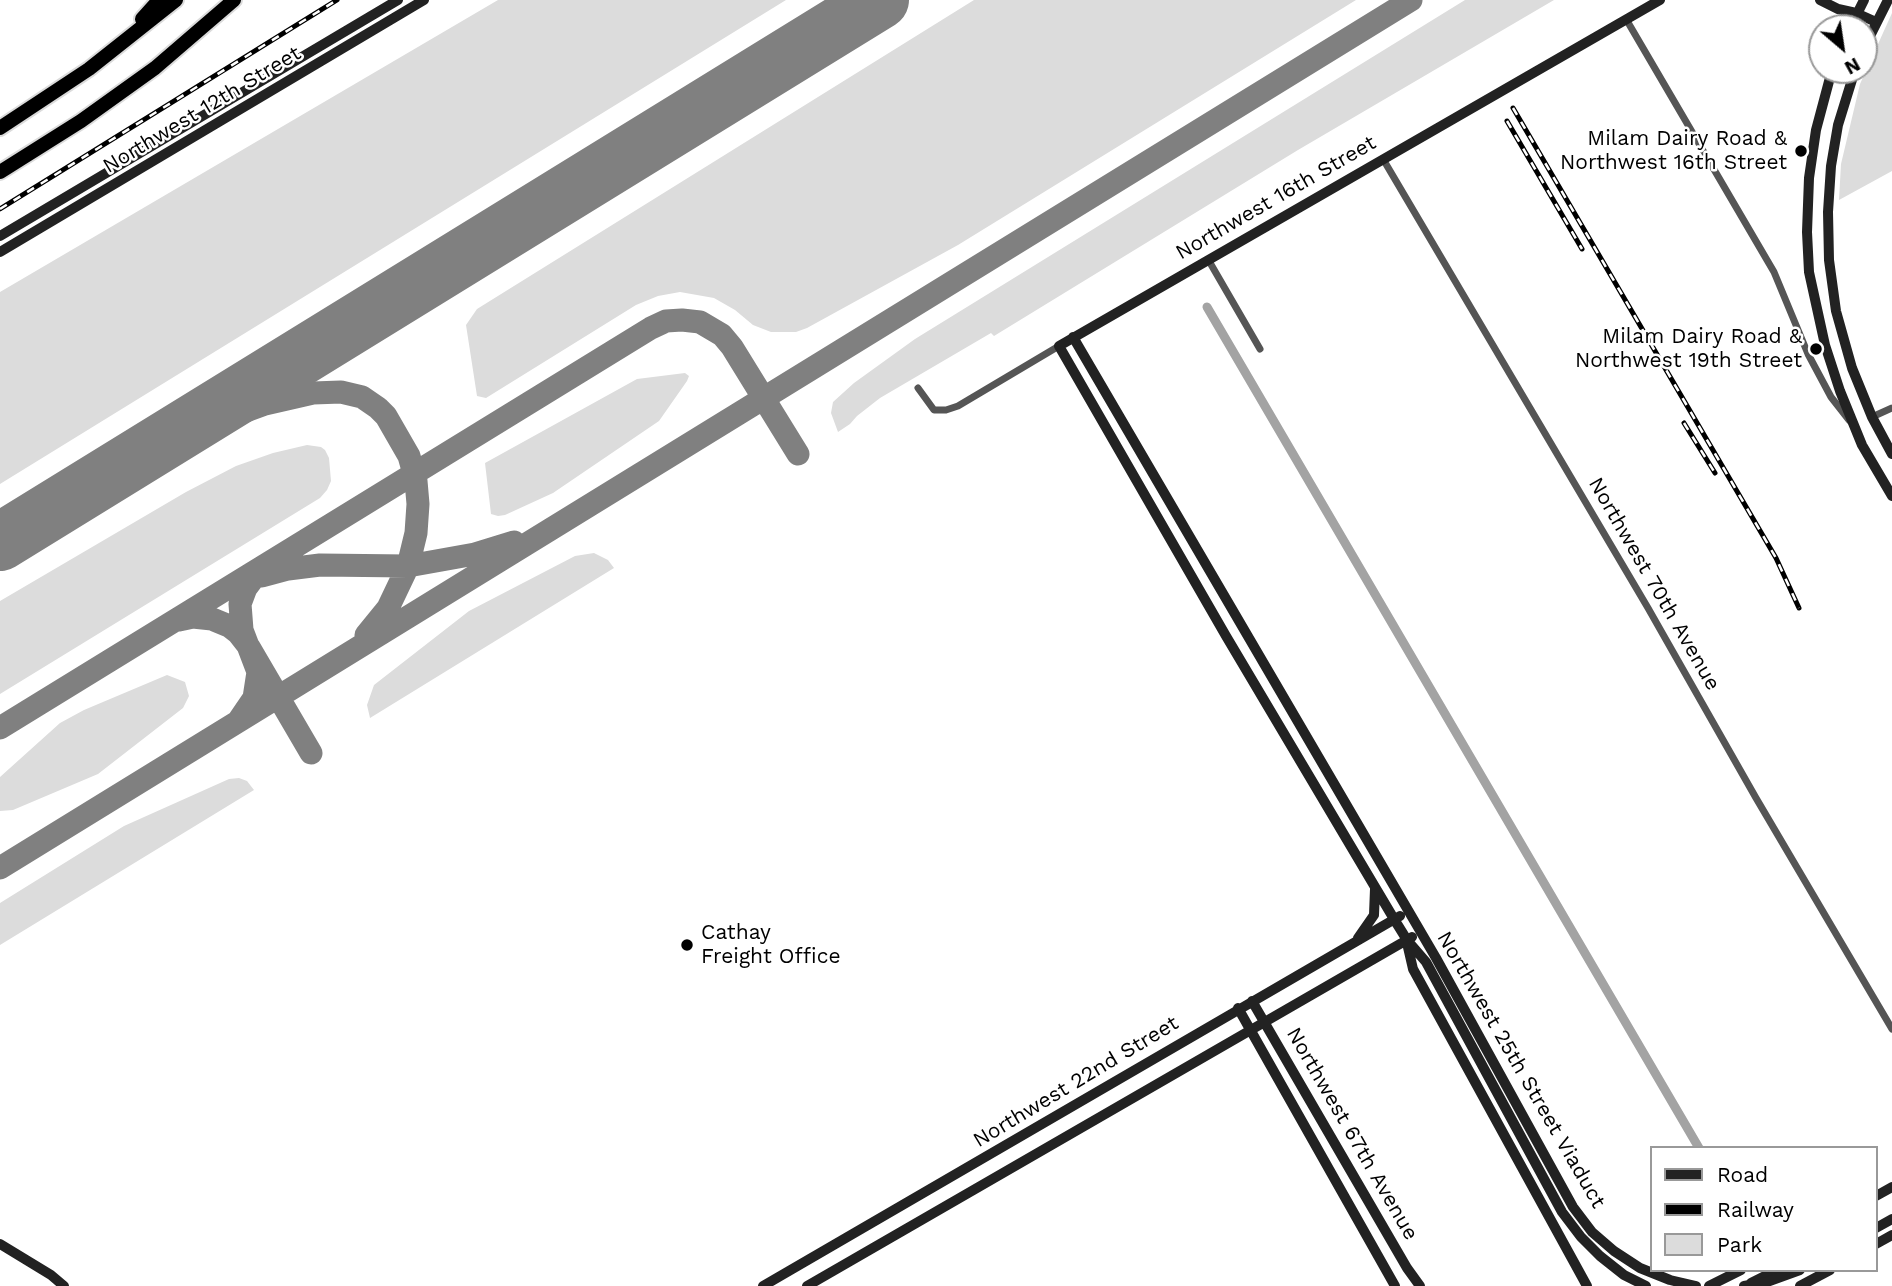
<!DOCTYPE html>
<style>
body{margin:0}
#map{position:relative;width:1892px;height:1286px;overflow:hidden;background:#fff;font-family:"Work Sans",sans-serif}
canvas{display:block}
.legend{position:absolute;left:1650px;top:1146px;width:228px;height:126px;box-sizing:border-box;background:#fff;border:2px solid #999;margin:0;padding:9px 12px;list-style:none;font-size:21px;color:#000}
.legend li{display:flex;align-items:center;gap:14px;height:35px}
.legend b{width:35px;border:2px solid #999}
.north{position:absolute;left:1808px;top:14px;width:70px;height:70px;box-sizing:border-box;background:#fff;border:2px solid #999;border-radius:50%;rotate:151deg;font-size:19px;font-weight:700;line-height:28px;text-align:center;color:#000}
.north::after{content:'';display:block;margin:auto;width:24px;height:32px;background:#000;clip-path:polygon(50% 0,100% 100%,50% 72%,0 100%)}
</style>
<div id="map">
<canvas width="1892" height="1286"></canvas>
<ul class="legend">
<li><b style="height:9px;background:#222"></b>Road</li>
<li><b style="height:9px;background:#000"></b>Railway</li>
<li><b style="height:19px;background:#dcdcdc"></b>Park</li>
</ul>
<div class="north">N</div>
</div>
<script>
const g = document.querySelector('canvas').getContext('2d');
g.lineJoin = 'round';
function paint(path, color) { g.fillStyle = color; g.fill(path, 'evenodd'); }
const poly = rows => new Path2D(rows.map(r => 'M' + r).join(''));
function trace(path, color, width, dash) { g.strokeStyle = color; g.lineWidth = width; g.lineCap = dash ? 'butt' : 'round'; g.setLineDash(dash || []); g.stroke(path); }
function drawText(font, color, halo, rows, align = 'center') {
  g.font = font + ' "Work Sans",sans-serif'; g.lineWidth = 5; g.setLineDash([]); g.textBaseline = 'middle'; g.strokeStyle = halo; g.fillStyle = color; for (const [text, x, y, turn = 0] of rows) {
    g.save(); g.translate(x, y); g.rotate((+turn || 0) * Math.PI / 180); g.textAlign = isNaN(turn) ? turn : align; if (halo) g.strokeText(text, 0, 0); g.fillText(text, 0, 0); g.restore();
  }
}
paint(poly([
 [498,0,786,0,0,484,0,292],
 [974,0,1356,0,958,245,807,328,796,332,771,332,753,325,735,310,714,298,680,292,658,296,636,305,486,398,477,396,466,325,477,309],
 [1465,0,1554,0,1298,150,994,336,991,333,880,398,857,416,850,424,838,432,831,413,833,402,854,383,915,339],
 [1892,13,1892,171,1839,200,1841,164,1860,84],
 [685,373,689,376,687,381,659,421,553,493,505,515,498,516,491,514,485,463,637,379],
 [307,445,321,447,325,450,329,458,331,481,327,490,320,498,0,694,0,601,186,492,236,466,273,453],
 [594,553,608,560,614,568,370,718,367,705,374,685,469,611,575,556],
 [167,675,185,682,189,696,183,708,98,774,13,810,0,811,0,777,60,723,84,710],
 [239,778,247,781,254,790,0,945,0,903,124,826,229,779]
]), '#dcdcdc');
trace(poly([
 [1207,307,1699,1148]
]), '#a3a3a3', 9);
trace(poly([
 [54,509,159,451,235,415,265,404,313,393,341,392,362,397,378,408,386,416,409,456,416,481,418,504,416,533,408,566,388,608,366,635],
 [262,576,288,569,320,565,408,566,475,554,514,542],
 [179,620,193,617,212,619,229,626,238,633,249,647,311,753],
 [239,720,254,698,258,672,242,630,240,604,246,588,258,572],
 [0,728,651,328,666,321,682,320,700,322,722,335,732,347,798,454],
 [0,868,1411,0]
]), '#808080', 23);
trace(poly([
 [0,542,880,0]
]), '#808080', 58);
const highway = poly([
 [142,19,159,0],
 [0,128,89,69,176,0],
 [0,172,81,121,155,68,234,0]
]);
trace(highway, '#dbdbdb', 18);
trace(poly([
 [1626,19,1774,272,1808,354,1831,397,1849,420],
 [1383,159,1648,608,1756,798,1892,1029],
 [1209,261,1260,349],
 [918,388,934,410,946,410,958,406,1059,346],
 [1872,417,1892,408]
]), '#555', 7);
trace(poly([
 [1820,0,1838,9,1856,13,1876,22],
 [1850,28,1864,0],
 [1864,48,1888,0],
 [1832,70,1816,130,1809,178,1807,232,1809,272,1825,345,1840,391,1862,445,1892,496],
 [1855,70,1838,125,1831,166,1828,212,1829,260,1836,311,1852,368,1872,417,1892,454],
 [0,236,398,0],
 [0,252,424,0],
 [1073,337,1436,958,1573,1207,1592,1232,1614,1251,1640,1268,1670,1280,1696,1286],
 [1358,938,1374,915,1375,889],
 [1407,943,1413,969,1587,1286],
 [1252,1001,1407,1268,1420,1286],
 [1238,1008,1395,1286],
 [1876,1196,1892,1187],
 [1876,1228,1892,1219],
 [0,1244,51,1275,64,1286],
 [1876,1244,1892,1235],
 [1751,1283,1777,1270],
 [763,1286,1400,916],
 [807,1286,1412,937],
 [1646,1286,1624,1275,1600,1256,1581,1237,1562,1212,1426,962,1407,940,1394,919,1226,636,1059,346,1660,0],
 [1709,1286,1741,1270],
 [1800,1286,1830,1270]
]), '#222', 10);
trace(highway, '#000', 14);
const rail = poly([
 [1513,108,1776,558,1799,608],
 [1507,121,1582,249],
 [0,209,337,0],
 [1684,423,1715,473]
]);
trace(rail, '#000', 5);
trace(rail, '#fff', 2.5, [8]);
trace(poly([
 [1744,1286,1767,1282,1800,1270]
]), '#222', 10);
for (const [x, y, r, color] of [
 [1801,151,7,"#000"],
 [1816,349,7,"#000"],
 [687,945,7,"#000"]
]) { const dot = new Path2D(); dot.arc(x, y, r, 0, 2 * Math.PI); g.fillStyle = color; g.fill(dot); trace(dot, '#fff', 2.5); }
drawText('21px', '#000', '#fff', [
 ["Northwest 12th Street",202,110,-31],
 ["Northwest 16th Street",1276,198,-30],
 ["Northwest 70th Avenue",1654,584,60],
 ["Northwest 25th Street Viaduct",1521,1070,60],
 ["Northwest 22nd Street",1076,1082,-31],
 ["Northwest 67th Avenue",1352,1134,60]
]);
drawText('21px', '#000', '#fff', [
 ["Milam Dairy Road &",1787,139],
 ["Northwest 16th Street",1787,163],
 ["Milam Dairy Road &",1802,337],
 ["Northwest 19th Street",1802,361],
 ["Cathay",701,933,"left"],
 ["Freight Office",701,957,"left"]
], 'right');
</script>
